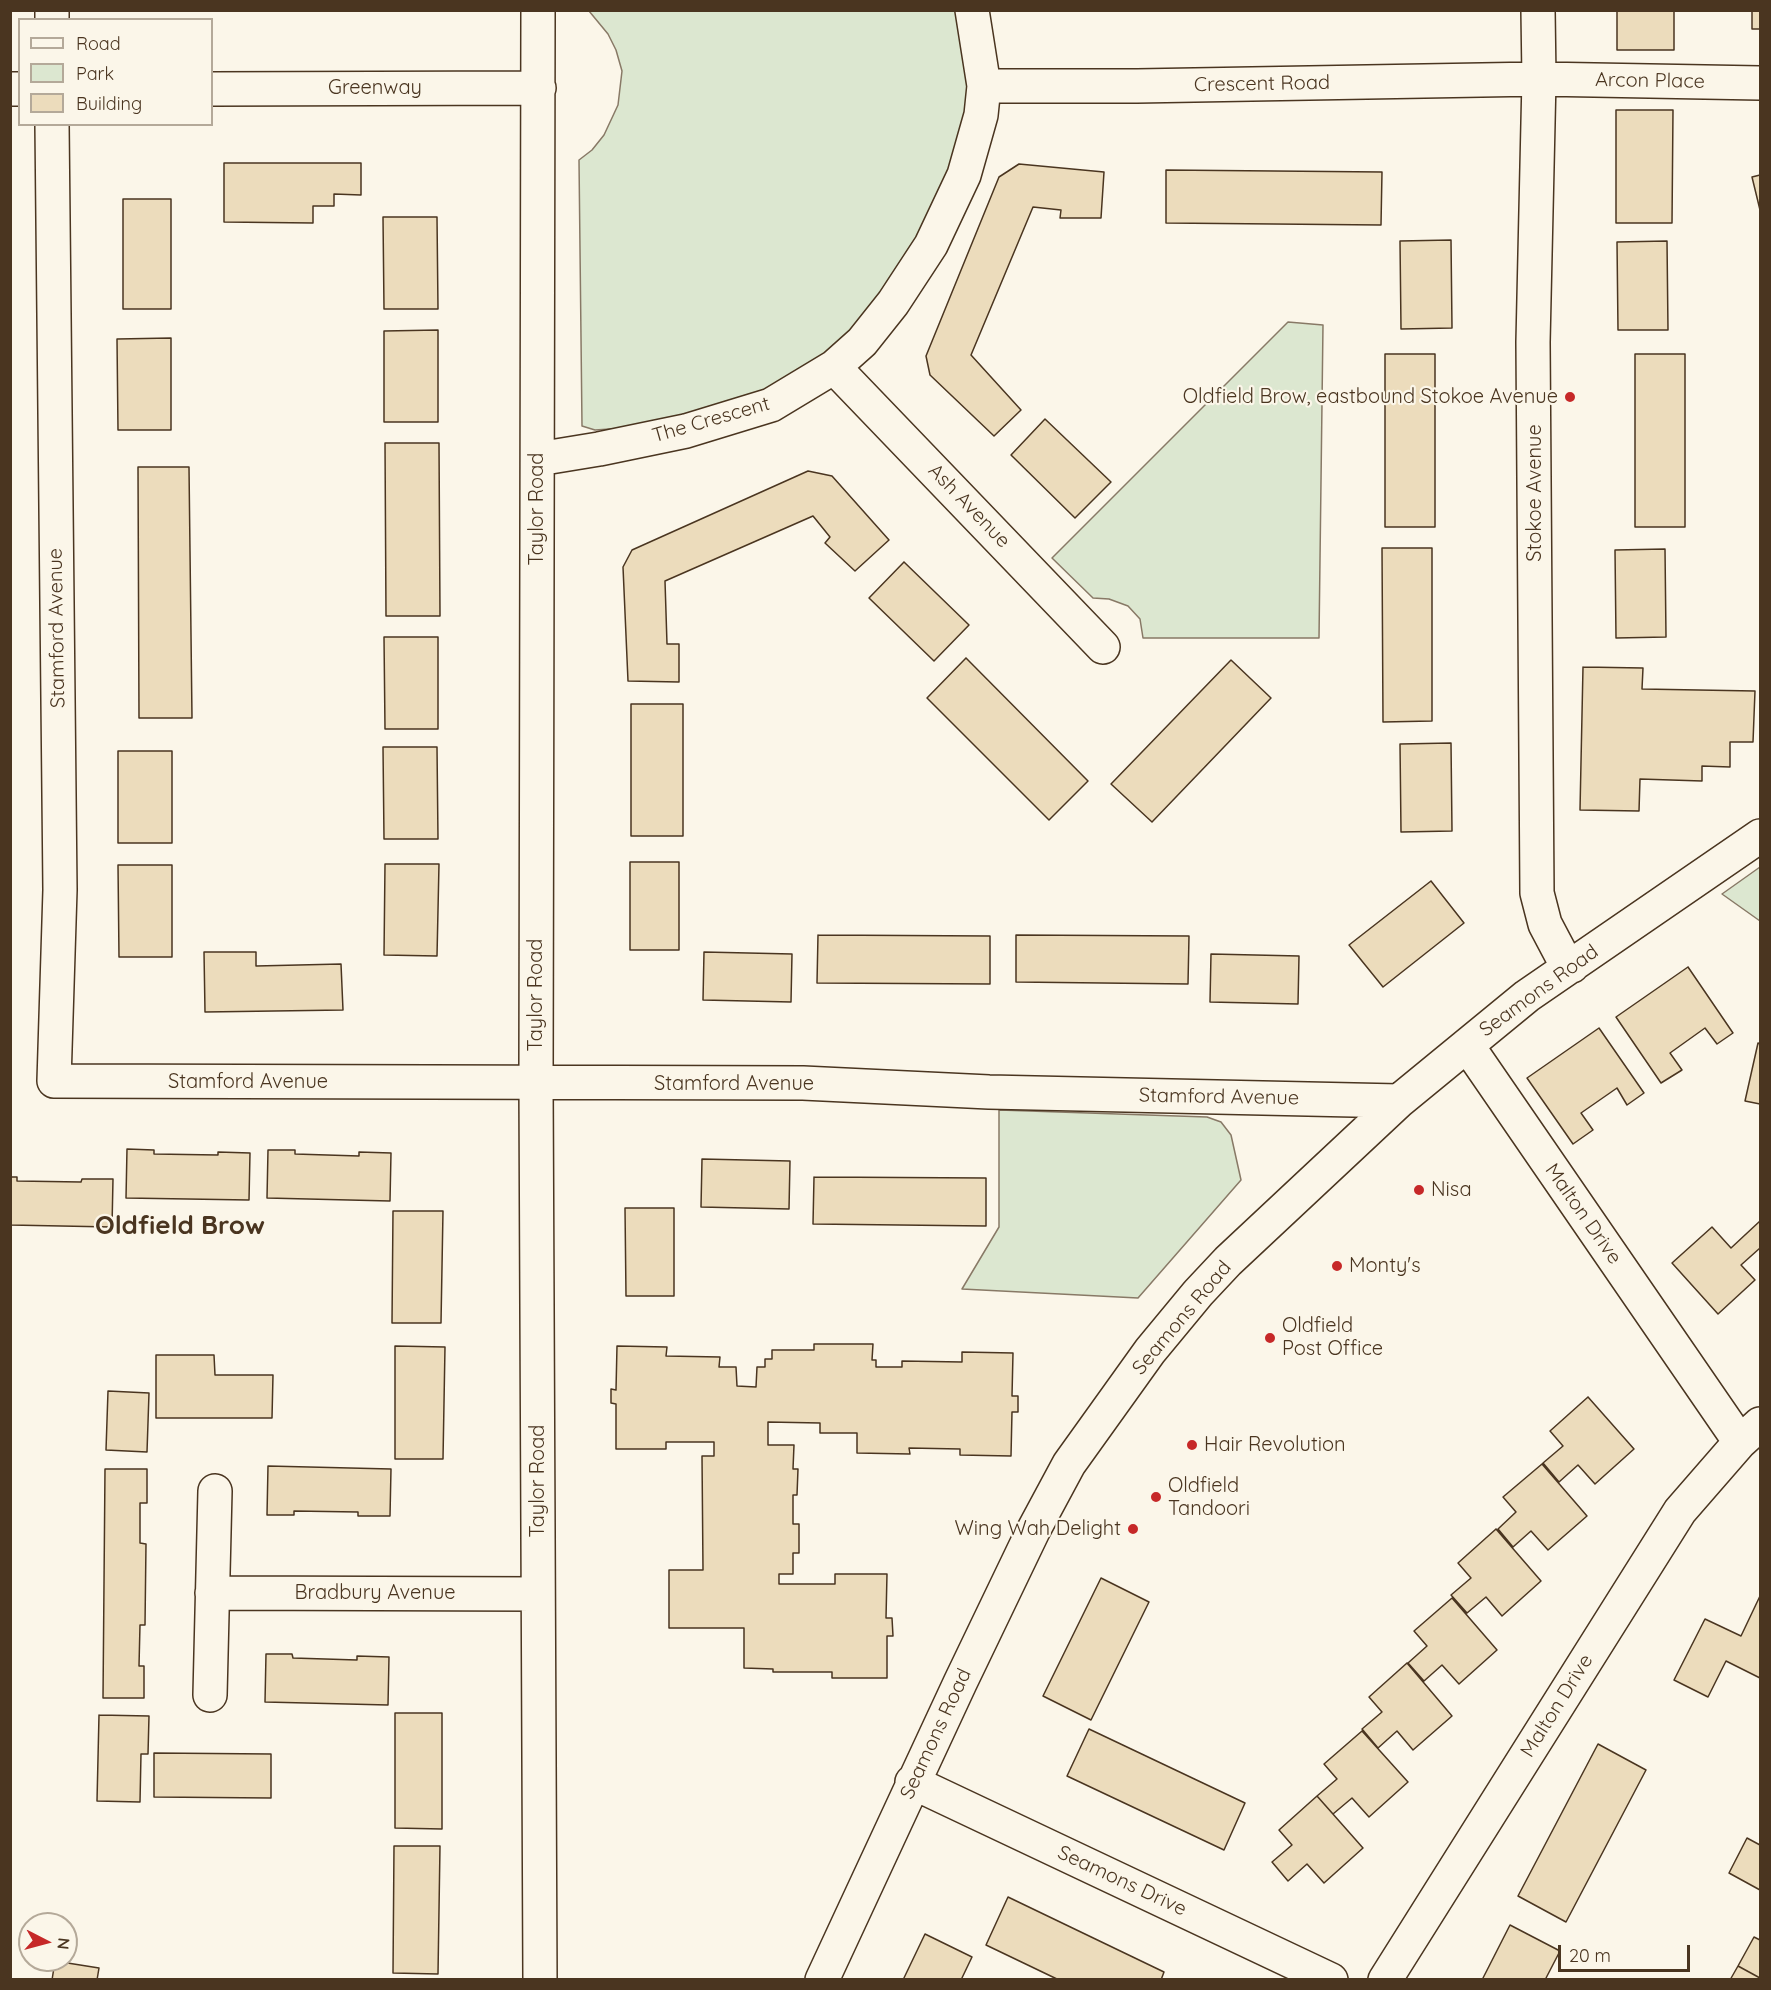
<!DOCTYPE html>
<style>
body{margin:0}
#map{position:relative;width:1771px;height:1990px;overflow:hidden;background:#fbf6e9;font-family:Quicksand,sans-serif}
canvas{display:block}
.frame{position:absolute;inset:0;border:12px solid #4a3520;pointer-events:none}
.legend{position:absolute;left:18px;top:18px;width:195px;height:108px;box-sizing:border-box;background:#fbf6e9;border:2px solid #b4a999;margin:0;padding:8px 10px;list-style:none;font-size:18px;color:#4a3520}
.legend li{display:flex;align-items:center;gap:12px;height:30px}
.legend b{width:30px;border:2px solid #b4a999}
.north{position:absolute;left:18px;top:1912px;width:60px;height:60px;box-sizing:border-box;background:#fbf6e9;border:2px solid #b4a999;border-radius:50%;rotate:96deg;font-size:16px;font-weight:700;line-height:24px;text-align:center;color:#4a3520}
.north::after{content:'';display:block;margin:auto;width:21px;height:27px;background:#c62828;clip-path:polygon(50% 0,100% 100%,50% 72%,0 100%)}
.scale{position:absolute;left:1558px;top:1945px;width:132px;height:27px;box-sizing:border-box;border:3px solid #4a3520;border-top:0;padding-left:8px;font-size:18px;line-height:21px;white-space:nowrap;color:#4a3520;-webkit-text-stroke:4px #fbf6e9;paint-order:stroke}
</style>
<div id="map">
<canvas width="1771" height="1990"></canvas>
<div class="frame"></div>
<ul class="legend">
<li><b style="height:8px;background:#fbf6e9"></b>Road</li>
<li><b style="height:16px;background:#dce7d0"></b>Park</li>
<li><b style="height:16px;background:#ecdcbc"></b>Building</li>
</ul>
<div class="north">N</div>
<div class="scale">20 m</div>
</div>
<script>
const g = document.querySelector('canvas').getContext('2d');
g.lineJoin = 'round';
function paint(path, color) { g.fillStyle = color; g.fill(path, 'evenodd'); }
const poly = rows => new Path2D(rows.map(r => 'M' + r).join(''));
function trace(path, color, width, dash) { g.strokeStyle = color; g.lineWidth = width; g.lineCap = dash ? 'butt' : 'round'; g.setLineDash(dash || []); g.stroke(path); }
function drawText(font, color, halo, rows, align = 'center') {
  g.font = font + ' Quicksand,sans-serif'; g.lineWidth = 4.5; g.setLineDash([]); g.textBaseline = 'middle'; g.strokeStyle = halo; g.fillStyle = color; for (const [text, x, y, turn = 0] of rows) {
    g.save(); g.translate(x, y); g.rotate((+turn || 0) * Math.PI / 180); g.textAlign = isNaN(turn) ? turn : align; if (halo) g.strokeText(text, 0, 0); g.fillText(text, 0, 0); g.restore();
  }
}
const green = poly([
 [589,11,966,11,982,79,924,243,833,361,685,424,595,430,582,426,579,160,592,150,604,135,618,105,622,71,616,50,608,34,589,11],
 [1288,322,1323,325,1319,638,1143,638,1140,619,1128,606,1109,599,1093,598,1052,558,1288,322],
 [1760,867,1760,921,1722,894,1760,867],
 [999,1110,1207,1117,1221,1122,1231,1135,1241,1180,1138,1298,962,1289,999,1227,999,1110]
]);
paint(green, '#dce7d0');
trace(green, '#887966', 1.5);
const building = poly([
 [1617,10,1674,10,1674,50,1617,50,1617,10],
 [1752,10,1760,10,1760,29,1752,29,1752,10],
 [1616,110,1673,110,1672,223,1616,223,1616,110],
 [224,163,361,163,361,195,334,194,334,206,313,206,313,223,224,222,224,163],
 [1019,164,1104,172,1101,218,1060,218,1061,210,1033,207,971,355,1021,410,994,436,930,375,926,356,999,177,1019,164],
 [1166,170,1382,172,1381,225,1166,223,1166,170],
 [1760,175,1760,210,1752,177,1760,175],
 [123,199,171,199,171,309,123,309,123,199],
 [383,217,437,217,438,309,384,309,383,217],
 [1451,240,1452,328,1401,329,1400,241,1451,240],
 [1667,241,1668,330,1618,330,1617,242,1667,241],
 [438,330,438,422,384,422,384,331,438,330],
 [171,338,171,430,118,430,117,339,171,338],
 [1385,354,1435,354,1435,527,1385,527,1385,354],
 [1635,354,1685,354,1685,527,1635,527,1635,354],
 [1045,419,1111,482,1075,518,1011,455,1045,419],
 [385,443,439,443,440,616,386,616,385,443],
 [138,467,189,467,192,718,139,718,138,467],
 [808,471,832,476,889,540,855,571,825,543,830,537,813,516,665,581,667,644,679,644,679,682,628,681,623,567,632,550,808,471],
 [1382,548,1432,548,1432,721,1383,722,1382,548],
 [1665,549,1666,637,1616,638,1615,550,1665,549],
 [904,562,969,625,934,661,869,598,904,562],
 [384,637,438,637,438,729,385,729,384,637],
 [966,658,1088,781,1049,820,927,698,966,658],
 [1231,660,1271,698,1152,822,1111,784,1231,660],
 [1583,667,1643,668,1642,689,1755,691,1753,742,1730,742,1730,767,1702,766,1702,781,1640,779,1639,811,1580,810,1583,667],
 [631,704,683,704,683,836,631,836,631,704],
 [1451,743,1452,831,1401,832,1400,744,1451,743],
 [383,747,437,747,438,839,384,839,383,747],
 [118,751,172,751,172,843,118,843,118,751],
 [630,862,679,862,679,950,630,950,630,862],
 [385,864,439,864,437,956,384,955,385,864],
 [118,865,172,865,172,957,119,957,118,865],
 [1431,881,1464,923,1383,987,1349,945,1431,881],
 [818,935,990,936,990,984,817,983,818,935],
 [1016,935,1189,936,1188,984,1016,982,1016,935],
 [204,952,256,952,256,966,341,964,343,1010,205,1012,204,952],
 [704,952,792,954,791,1002,703,1000,704,952],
 [1211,954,1299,956,1298,1004,1210,1002,1211,954],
 [1688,967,1733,1033,1717,1044,1705,1028,1670,1053,1682,1070,1661,1083,1616,1017,1688,967],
 [1599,1028,1644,1093,1627,1105,1617,1088,1581,1113,1593,1130,1573,1144,1527,1078,1599,1028],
 [1758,1043,1760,1044,1760,1104,1745,1101,1758,1043],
 [127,1149,154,1150,154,1154,218,1155,218,1152,250,1153,249,1200,126,1198,127,1149],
 [268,1150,295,1150,295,1154,359,1156,359,1152,391,1153,390,1201,267,1198,268,1150],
 [702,1159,790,1161,789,1209,701,1207,702,1159],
 [10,1177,17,1177,17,1181,81,1182,82,1179,113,1179,112,1227,10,1225,10,1177],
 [814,1177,986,1178,986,1226,813,1224,814,1177],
 [625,1208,674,1208,674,1296,626,1296,625,1208],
 [393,1211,443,1211,441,1323,392,1323,393,1211],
 [1760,1221,1760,1248,1741,1265,1755,1280,1718,1314,1672,1263,1712,1227,1731,1248,1760,1221],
 [814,1344,873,1344,872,1360,876,1360,876,1367,902,1367,902,1361,962,1362,962,1352,1013,1353,1012,1396,1018,1396,1018,1412,1012,1412,1011,1456,960,1455,960,1449,909,1448,910,1454,857,1453,857,1433,820,1433,820,1423,768,1422,768,1445,794,1445,793,1469,798,1469,797,1495,793,1495,793,1524,799,1524,799,1553,793,1553,793,1574,779,1574,779,1584,835,1584,835,1574,887,1574,886,1618,892,1618,893,1636,887,1636,887,1678,832,1678,832,1672,773,1672,773,1669,744,1668,744,1628,669,1628,669,1570,703,1570,702,1456,714,1456,714,1442,666,1442,666,1449,616,1449,616,1404,611,1403,611,1389,616,1390,617,1346,667,1347,666,1356,720,1357,719,1367,736,1367,737,1386,756,1387,757,1367,765,1367,765,1359,772,1359,772,1350,814,1350,814,1344],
 [395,1346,445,1347,443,1459,395,1459,395,1346],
 [156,1355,214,1355,215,1375,273,1375,272,1418,156,1418,156,1355],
 [108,1391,149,1393,147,1452,106,1450,108,1391],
 [1588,1397,1634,1449,1595,1484,1578,1465,1559,1482,1543,1463,1563,1446,1550,1431,1588,1397],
 [1542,1464,1587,1516,1548,1550,1531,1531,1513,1547,1498,1529,1516,1512,1503,1497,1542,1464],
 [268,1466,391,1469,390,1516,358,1516,358,1512,294,1511,294,1515,267,1515,268,1466],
 [105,1469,147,1469,147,1503,140,1503,140,1543,146,1544,145,1625,140,1625,139,1666,144,1666,144,1698,103,1698,105,1469],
 [1496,1529,1541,1581,1502,1616,1486,1597,1467,1613,1451,1595,1471,1578,1458,1563,1496,1529],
 [1101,1578,1149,1602,1091,1720,1043,1696,1101,1578],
 [1760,1596,1760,1678,1726,1661,1708,1697,1674,1680,1705,1619,1741,1636,1760,1596],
 [1452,1598,1497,1650,1459,1684,1442,1665,1424,1681,1408,1663,1427,1646,1414,1631,1452,1598],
 [266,1654,292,1654,293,1658,357,1660,357,1656,389,1657,388,1705,265,1702,266,1654],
 [1407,1663,1452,1716,1413,1750,1397,1731,1378,1748,1362,1729,1382,1712,1369,1697,1407,1663],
 [395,1713,442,1713,442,1829,395,1828,395,1713],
 [99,1715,149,1716,148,1754,141,1754,140,1802,97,1801,99,1715],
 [1089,1729,1245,1803,1224,1850,1067,1776,1089,1729],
 [1362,1731,1408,1782,1369,1817,1352,1798,1333,1814,1317,1796,1337,1779,1324,1764,1362,1731],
 [1598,1744,1646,1770,1566,1922,1518,1896,1598,1744],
 [154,1753,271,1754,271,1798,154,1797,154,1753],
 [1317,1796,1363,1848,1324,1883,1307,1864,1288,1881,1272,1862,1292,1845,1279,1830,1317,1796],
 [1747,1838,1760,1845,1760,1890,1729,1873,1747,1838],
 [394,1846,440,1846,438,1974,393,1973,394,1846],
 [1008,1897,1164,1972,1161,1980,1059,1980,986,1945,1008,1897],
 [1510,1925,1560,1951,1545,1980,1482,1980,1510,1925],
 [925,1934,972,1957,961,1980,903,1980,925,1934],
 [1754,1937,1760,1940,1760,1978,1738,1966,1754,1937],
 [55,1961,99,1968,97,1980,52,1980,55,1961],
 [1738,1966,1760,1978,1760,1980,1730,1980,1738,1966]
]);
paint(building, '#ecdcbc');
trace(building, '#4a3520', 1.5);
const minor = poly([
 [538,10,536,1083,540,1980],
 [1538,10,1539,79,1533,342,1537,893,1545,924,1564,960,1572,966],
 [52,20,52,10],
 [984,86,1137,86,1539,79,1760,83],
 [10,89,20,89],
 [212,89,539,88],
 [52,124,60,890,54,1081,803,1083,989,1092,1399,1101],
 [834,367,1103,647],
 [538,459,599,449,686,431,771,405,834,367,862,342,893,303,931,245,964,175,981,115,984,86,972,10],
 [1467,1045,1740,1442],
 [212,1593,538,1594],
 [210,1695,215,1491],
 [912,1782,1331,1980],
 [822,1980,960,1683,1033,1531,1069,1464,1150,1351,1198,1293,1228,1261,1399,1101,1527,996,1760,836],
 [1385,1980,1680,1511,1740,1442,1760,1424]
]);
trace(minor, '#4a3520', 36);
trace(minor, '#fbf6e9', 33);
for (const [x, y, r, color] of [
 [1570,397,6,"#c62828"],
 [1419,1190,6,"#c62828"],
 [1337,1266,6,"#c62828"],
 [1270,1338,6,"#c62828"],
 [1192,1445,6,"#c62828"],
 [1156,1497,6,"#c62828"],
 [1133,1529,6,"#c62828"]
]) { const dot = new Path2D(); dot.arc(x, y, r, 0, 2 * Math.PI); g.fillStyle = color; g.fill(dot); trace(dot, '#fbf6e9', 2); }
drawText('20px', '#4a3520', '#fbf6e9', [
 ["Arcon Place",1650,81,1],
 ["Crescent Road",1262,84,-1],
 ["Greenway",375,88],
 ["The Crescent",711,420,-16],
 ["Stokoe Avenue",1535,493,-90],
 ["Ash Avenue",969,506,46],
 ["Taylor Road",537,509,-90],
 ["Stamford Avenue",57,628,-91],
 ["Seamons Road",1539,991,-36],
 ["Taylor Road",536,995,-90],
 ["Stamford Avenue",248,1082],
 ["Stamford Avenue",734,1084],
 ["Stamford Avenue",1219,1097,1],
 ["Malton Drive",1583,1214,55],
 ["Seamons Road",1182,1318,-50],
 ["Taylor Road",538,1481,-90],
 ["Bradbury Avenue",375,1593],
 ["Malton Drive",1557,1706,-58],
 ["Seamons Road",936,1734,-65],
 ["Seamons Drive",1122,1881,25]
]);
drawText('20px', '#4a3520', '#fbf6e9', [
 ["Oldfield Brow, eastbound Stokoe Avenue",1558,397,"right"],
 ["Nisa",1431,1190],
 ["Monty's",1349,1266],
 ["Oldfield",1282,1326],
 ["Post Office",1282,1349],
 ["Hair Revolution",1204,1445],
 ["Oldfield",1168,1486],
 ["Tandoori",1168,1509],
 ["Wing Wah Delight",1121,1529,"right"]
], 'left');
drawText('bold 26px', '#4a3520', '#fbf6e9', [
 ["Oldfield Brow",180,1226]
]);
</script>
